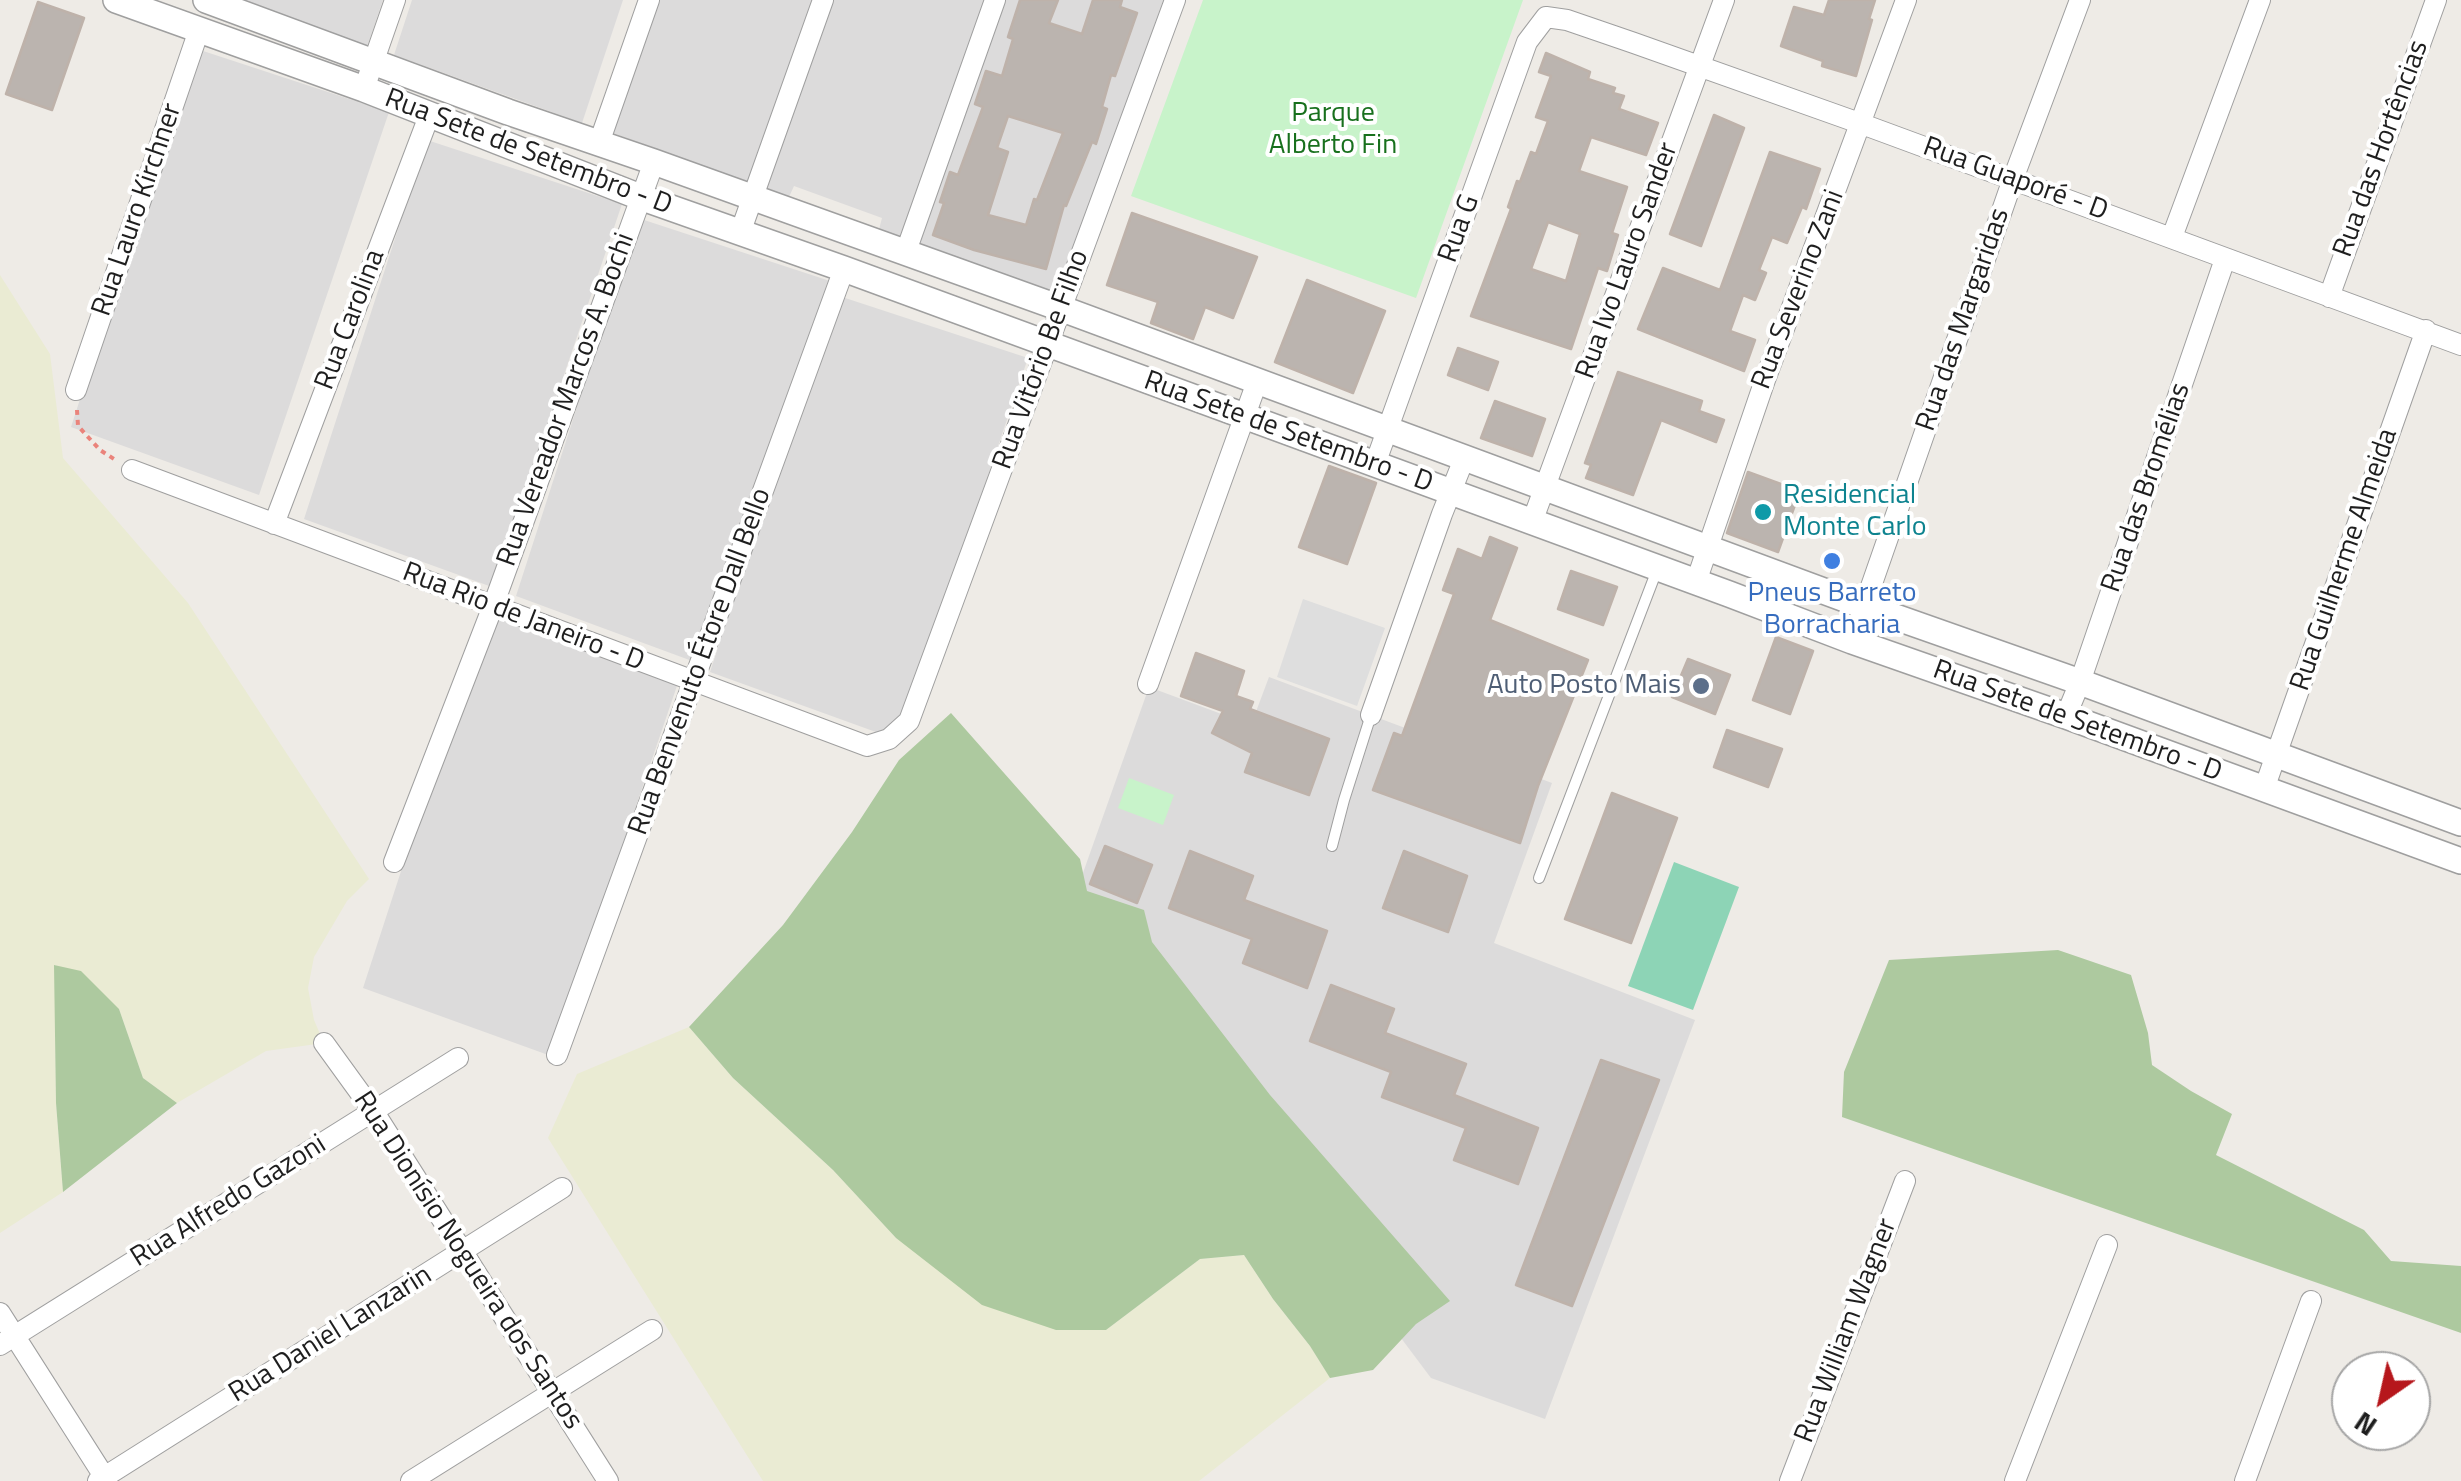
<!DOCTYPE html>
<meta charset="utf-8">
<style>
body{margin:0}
#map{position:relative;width:2461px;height:1481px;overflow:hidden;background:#eeebe6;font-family:"Titillium Web",sans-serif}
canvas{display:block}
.north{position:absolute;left:2331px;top:1351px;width:100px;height:100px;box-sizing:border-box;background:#fff;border:2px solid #a5a5a5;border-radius:50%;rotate:214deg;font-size:28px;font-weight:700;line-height:40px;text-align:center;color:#1e1e1e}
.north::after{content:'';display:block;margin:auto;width:35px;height:45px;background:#b6171c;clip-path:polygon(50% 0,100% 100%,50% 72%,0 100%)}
</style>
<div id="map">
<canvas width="2461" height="1481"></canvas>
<div class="north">N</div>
</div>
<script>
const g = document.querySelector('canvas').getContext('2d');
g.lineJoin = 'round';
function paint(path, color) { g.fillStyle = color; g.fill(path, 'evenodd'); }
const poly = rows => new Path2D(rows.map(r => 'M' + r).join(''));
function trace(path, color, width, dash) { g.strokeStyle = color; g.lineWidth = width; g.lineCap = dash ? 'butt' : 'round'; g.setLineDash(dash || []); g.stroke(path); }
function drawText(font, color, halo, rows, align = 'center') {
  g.font = font + ' "Titillium Web",sans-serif'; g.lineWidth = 8; g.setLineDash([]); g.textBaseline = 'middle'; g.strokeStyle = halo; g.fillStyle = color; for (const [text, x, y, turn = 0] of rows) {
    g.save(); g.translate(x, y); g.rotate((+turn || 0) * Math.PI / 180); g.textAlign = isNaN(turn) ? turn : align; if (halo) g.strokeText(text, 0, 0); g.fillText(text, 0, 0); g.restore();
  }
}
paint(poly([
 [218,0,383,0,365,53],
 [412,0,623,0,582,123,394,55],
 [643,0,1168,0,1065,305,877,237,882,218,794,186,789,197,602,129],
 [194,48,389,112,259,495,71,427],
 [427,140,622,204,492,587,304,519],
 [638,218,833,282,703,665,516,596],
 [833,294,1028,358,898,740,710,672],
 [486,610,681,674,551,1056,363,988],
 [1269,677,1552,783,1494,943,1695,1020,1545,1419,1431,1378,1073,901,1149,687,1251,725]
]), '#dcdbdb');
paint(poly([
 [0,275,50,354,63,458,188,603,369,879,347,901,314,957,308,988,314,1020,324,1043,266,1051,177,1103,143,1078,119,1009,55,965,56,1103,63,1192,0,1233],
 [689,1027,733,1078,833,1170,896,1238,1106,1330,1200,1259,1244,1255,1273,1299,1310,1346,1330,1378,1199,1481,763,1481,548,1138,577,1074]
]), '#eaebd3');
paint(poly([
 [951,713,1080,859,1087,891,1144,910,1152,942,1270,1095,1450,1301,1416,1324,1373,1370,1330,1378,1310,1346,1273,1299,1244,1255,1200,1259,1106,1330,1056,1330,982,1305,896,1238,833,1170,733,1078,689,1027,783,925,852,832,899,760],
 [2058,950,2131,975,2148,1033,2152,1065,2191,1091,2232,1114,2216,1155,2364,1230,2391,1261,2461,1266,2461,1333,1842,1117,1844,1072,1889,960],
 [54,965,81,971,119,1009,143,1078,177,1103,63,1192,56,1103]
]), '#adc99f');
paint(poly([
 [1203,0,1523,0,1416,298,1131,196],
 [1129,778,1174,795,1163,825,1118,808]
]), '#c8f3ca');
paint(poly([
 [1674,862,1739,887,1693,1010,1628,986]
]), '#8dd4b6');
paint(poly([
 [1303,599,1385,628,1357,706,1277,677]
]), '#dedede');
const building = poly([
 [1020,0,1058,0,1049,23,1082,34,1093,0,1122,0,1120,7,1137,13,1115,76,1111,75,1102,107,1107,109,1096,144,1092,142,1066,206,1064,205,1046,269,974,250,933,235,944,203,940,202,950,172,958,175,983,107,975,104,986,71,1002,76,1013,39,1008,37,1020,0],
 [1008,116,1063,133,1037,200,1034,199,1026,225,988,215,1008,152,997,148,1008,116],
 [1829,0,1875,0,1869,19,1872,20,1856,76,1822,66,1823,61,1781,46,1794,7,1824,15,1829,0],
 [38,2,84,18,52,110,6,94,38,2],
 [1546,53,1590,72,1588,79,1615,88,1613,93,1624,96,1619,109,1658,123,1646,155,1591,137,1579,171,1627,187,1612,233,1618,235,1607,271,1598,268,1571,349,1471,316,1511,209,1508,207,1517,181,1520,182,1531,152,1536,154,1548,121,1536,117,1551,76,1539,72,1546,53],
 [1548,222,1580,234,1566,281,1531,269,1548,222],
 [1714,115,1744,128,1701,246,1670,234,1714,115],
 [1770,152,1820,169,1806,209,1802,207,1787,243,1772,237,1759,270,1766,273,1755,300,1743,295,1730,331,1755,340,1744,371,1638,329,1663,268,1720,290,1770,152],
 [1132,213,1257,257,1233,318,1205,307,1193,339,1151,323,1158,302,1107,285,1132,213],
 [1307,280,1385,311,1353,393,1275,362,1307,280],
 [1458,348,1498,362,1488,390,1448,375,1458,348],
 [1618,372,1702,401,1699,411,1724,420,1716,442,1661,420,1633,495,1586,478,1591,465,1585,463,1618,372],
 [1495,401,1545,419,1532,456,1481,438,1495,401],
 [1329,466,1376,483,1347,564,1299,547,1329,466],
 [1748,472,1800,491,1778,552,1727,533,1748,472],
 [1490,537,1517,548,1490,620,1588,660,1538,786,1520,843,1373,790,1394,733,1402,736,1454,594,1443,590,1458,549,1482,559,1490,537],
 [1571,571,1617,587,1603,625,1558,609,1571,571],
 [1776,637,1813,651,1790,714,1753,700,1776,637],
 [1196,653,1244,671,1236,696,1253,702,1250,709,1329,739,1309,795,1245,772,1252,753,1212,733,1223,711,1181,696,1196,653],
 [1688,659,1730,675,1715,714,1672,697,1688,659],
 [1727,730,1782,749,1768,787,1714,767,1727,730],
 [1612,793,1677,818,1631,943,1565,919,1612,793],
 [1105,846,1152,865,1137,903,1090,884,1105,846],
 [1190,851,1253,876,1244,900,1327,931,1307,988,1243,963,1252,939,1169,908,1190,851],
 [1404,851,1467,876,1448,932,1383,908,1404,851],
 [1331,985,1394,1009,1385,1033,1466,1064,1454,1095,1538,1128,1518,1184,1454,1160,1466,1128,1382,1097,1391,1072,1310,1041,1331,985],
 [1601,1060,1659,1080,1572,1306,1516,1285,1601,1060]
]);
paint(building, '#bbb4af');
trace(building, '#beb2aa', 2.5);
const service = poly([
 [1332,846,1344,800,1371,715],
 [1539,878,1657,570]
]);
const minor = poly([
 [364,89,395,0],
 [599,143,649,0],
 [740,233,823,0],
 [2172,237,2260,0],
 [905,254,995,0],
 [2329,297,2436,0],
 [76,390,199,30],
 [1375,464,1527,42,1546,17,1567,20,1634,43,1862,124,2461,345],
 [132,470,867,746,889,739,909,721,1175,0],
 [1532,522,1724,0],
 [274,524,429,116],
 [1696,582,1765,380,1906,0],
 [1852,641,2013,179,2080,0],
 [1148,684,1257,382],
 [1371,715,1442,514,1464,459],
 [2066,716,2080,682,2225,259],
 [2264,789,2426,330],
 [394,862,493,606,654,162],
 [324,1043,374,1112,608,1481],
 [557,1055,844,269],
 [0,1313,107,1481],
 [0,1345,458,1058],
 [98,1481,562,1188],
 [411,1481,652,1330],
 [1790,1481,1905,1181],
 [2015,1481,2107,1245],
 [2245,1481,2311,1301]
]);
const tertiary = poly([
 [116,0,364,89,640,197,844,269,1729,594,1852,641,2066,716,2461,861],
 [206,0,508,112,654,162,1060,308,1864,606,2080,682,2461,823]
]);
trace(service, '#9f9f9f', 12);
trace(minor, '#9f9f9f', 22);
trace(tertiary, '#9f9f9f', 28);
trace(poly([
 [77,410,78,426,100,450,114,459]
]), '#ea837b', 4, [5, 5]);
trace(service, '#fff', 10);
trace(minor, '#fff', 20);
trace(tertiary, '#fff', 25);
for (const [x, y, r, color] of [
 [1763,512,10,"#0f9aa8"],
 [1832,561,10,"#3f7fe0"],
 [1701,686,10,"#5c6f8a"]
]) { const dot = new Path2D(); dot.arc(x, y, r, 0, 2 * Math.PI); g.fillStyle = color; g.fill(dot); trace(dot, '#fff', 4); }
drawText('28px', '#18701d', '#fff', [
 ["Parque",1333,114],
 ["Alberto Fin",1333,146]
]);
drawText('28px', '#1e1e1e', '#fff', [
 ["Rua das Hortências",2382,149,-70],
 ["Rua Sete de Setembro - D",528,153,21],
 ["Rua Guaporé - D",2015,180,20],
 ["Rua Lauro Kirchner",138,210,-71],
 ["Rua G",1460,229,-70],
 ["Rua Ivo Lauro Sander",1628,261,-70],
 ["Rua Severino Zani",1799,290,-69],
 ["Rua Carolina",351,320,-69],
 ["Rua das Margaridas",1964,320,-71],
 ["Rua Vitório Be Filho",1042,360,-70],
 ["Rua Vereador Marcos A. Bochi",567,400,-70],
 ["Rua Sete de Setembro - D",1288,433,20],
 ["Rua das Bromélias",2147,488,-71],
 ["Rua Guilherme Almeida",2345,560,-71],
 ["Rua Rio de Janeiro - D",523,618,21],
 ["Rua Benvenuto Étore Dall Bello",701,662,-70],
 ["Rua Sete de Setembro - D",2077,722,20],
 ["Rua Alfredo Gazoni",229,1202,-32],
 ["Rua Dionísio Nogueira dos Santos",467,1261,57],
 ["Rua William Wagner",1847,1331,-69],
 ["Rua Daniel Lanzarin",331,1335,-32]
]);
drawText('28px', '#0d838f', '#fff', [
 ["Residencial",1783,496],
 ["Monte Carlo",1783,528]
], 'left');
drawText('28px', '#366cbe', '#fff', [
 ["Pneus Barreto",1832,594],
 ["Borracharia",1832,626]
]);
drawText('28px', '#4e5e75', '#fff', [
 ["Auto Posto Mais",1681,686]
], 'right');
</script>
